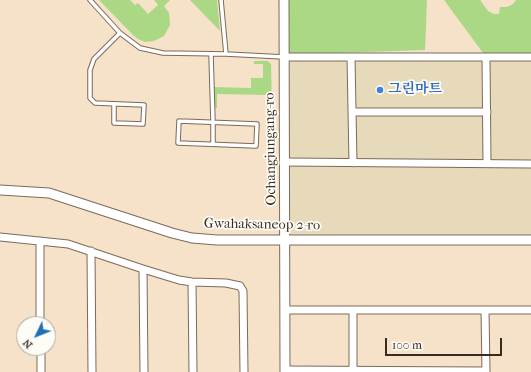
<!DOCTYPE html>
<meta charset="utf-8">
<style>
body{margin:0}
#map{position:relative;width:531px;height:372px;overflow:hidden;background:#f6e1c9;font-family:"IM FELL French Canon",serif}
canvas{display:block}
.north{position:absolute;left:16px;top:316px;width:40px;height:40px;box-sizing:border-box;background:#fdfcf7;border:1px solid #afa8a0;border-radius:50%;rotate:227deg;font-size:11px;font-weight:700;line-height:16px;text-align:center;color:#3b2a1e}
.north::after{content:'';display:block;margin:auto;width:14px;height:18px;background:#1f6fb2;clip-path:polygon(50% 0,100% 100%,50% 72%,0 100%)}
.scale{position:absolute;left:385px;top:338px;width:117px;height:18px;box-sizing:border-box;border:2px solid #3b2a1e;border-top:0;padding-left:5px;font-size:12px;line-height:14px;white-space:nowrap;color:#3b2a1e;-webkit-text-stroke:3px #fdfcf7;paint-order:stroke}
</style>
<div id="map">
<canvas width="531" height="372"></canvas>
<div class="north">N</div>
<div class="scale">100 m</div>
</div>
<script>
const g = document.querySelector('canvas').getContext('2d');
g.lineJoin = 'round';
function paint(path, color) { g.fillStyle = color; g.fill(path, 'evenodd'); }
const poly = rows => new Path2D(rows.map(r => 'M' + r).join(''));
function trace(path, color, width, dash) { g.strokeStyle = color; g.lineWidth = width; g.lineCap = dash ? 'butt' : 'round'; g.setLineDash(dash || []); g.stroke(path); }
function drawText(font, color, halo, rows, align = 'center') {
  g.font = font + ' "IM FELL French Canon","Noto Serif KR",serif'; g.lineWidth = 3.5; g.setLineDash([]); g.textBaseline = 'middle'; g.strokeStyle = halo; g.fillStyle = color; for (const [text, x, y, turn = 0] of rows) {
    g.save(); g.translate(x, y); g.rotate((+turn || 0) * Math.PI / 180); g.textAlign = isNaN(turn) ? turn : align; if (halo) g.strokeText(text, 0, 0); g.fillText(text, 0, 0); g.restore();
  }
}
paint(poly([
 [531,56,531,241,285,241,284,57]
]), '#e7daba');
paint(poly([
 [99,0,130,0,135,5,138,3,148,14,158,5,154,0,170,0,164,6,169,13,170,25,164,36,154,41,145,42,138,39,133,35],
 [190,0,217,0,220,31],
 [284,0,427,0,425,50,335,53,335,57,284,57],
 [444,0,480,0,488,11,494,14,499,14,500,7,507,7,513,4,516,0,531,0,531,54,486,57],
 [254,61,268,61,271,64,272,108,266,107,266,95,217,94,217,108,214,108,214,87,251,88,251,78,263,78,263,64,254,64]
]), '#aad885');
const service = poly([
 [90,0,120,33,140,48,163,53,226,54,284,57],
 [221,0,226,54],
 [211,54,213,122,213,144],
 [114,105,114,123,143,124,144,105,95,103,90,98,90,70,94,59,120,33],
 [179,121,257,124,256,146,178,143,179,121]
]);
const minor = poly([
 [284,57,531,57],
 [351,57,353,163],
 [486,57,487,163],
 [352,112,487,112],
 [285,162,531,164],
 [0,237,68,244,143,269,179,280,192,282,226,283,240,286,243,291,244,372],
 [40,241,40,324],
 [91,251,92,372],
 [143,269,144,372],
 [192,282,193,372],
 [285,310,531,310],
 [353,310,353,372],
 [485,310,486,372],
 [41,348,41,372],
 [285,370,486,371]
]);
const tertiary = poly([
 [284,0,285,372],
 [0,190,49,193,172,233,192,238,217,240,531,240]
]);
trace(service, '#7c6a5a', 5.5);
trace(minor, '#7c6a5a', 9);
trace(tertiary, '#7c6a5a', 11);
trace(service, '#fff', 3.5);
trace(minor, '#fff', 7);
trace(tertiary, '#fff', 9);
for (const [x, y, r, color] of [
 [380,90,4,"#3f7fe0"]
]) { const dot = new Path2D(); dot.arc(x, y, r, 0, 2 * Math.PI); g.fillStyle = color; g.fill(dot); trace(dot, '#fdfcf7', 1.5); }
drawText('bold 14px', '#366cbe', '#fdfcf7', [
 ["그린마트",388,90]
], 'left');
drawText('14px', '#3b2a1e', '#fdfcf7', [
 ["Ochangjungang-ro",271,149,-91],
 ["Gwahaksaneop 2-ro",262,225,1]
]);
</script>
